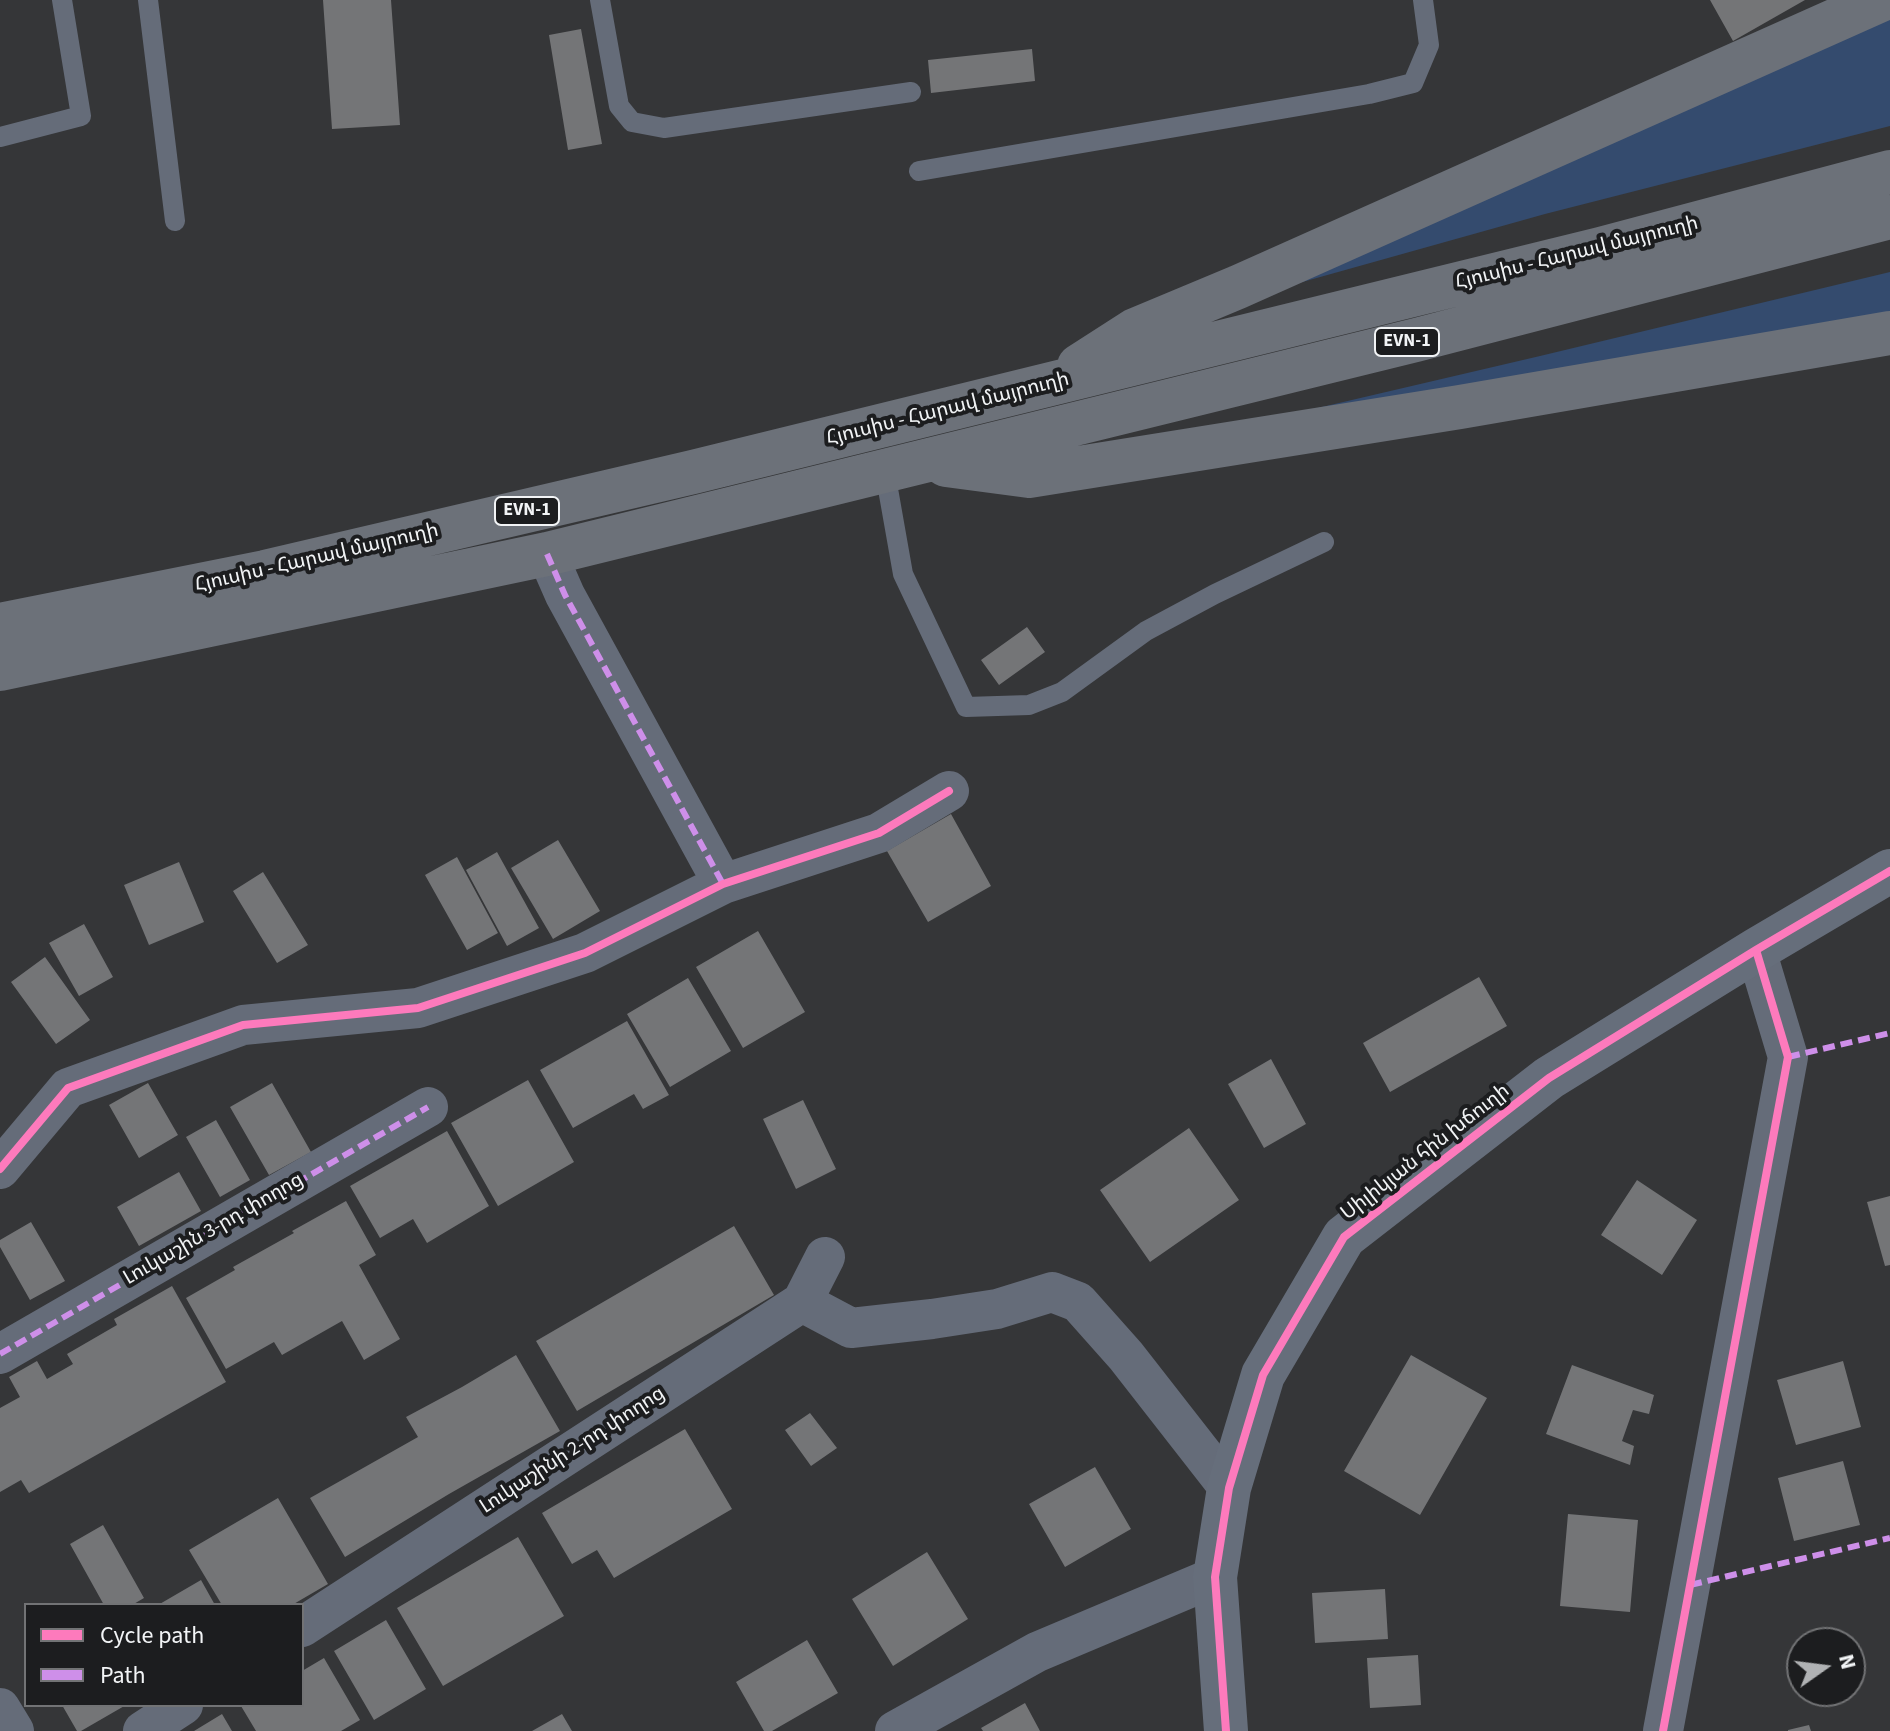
<!DOCTYPE html>
<meta charset="utf-8">
<style>
body{margin:0}
#map{position:relative;width:1890px;height:1731px;overflow:hidden;background:#353638;font-family:"Source Sans 3",sans-serif}
canvas{display:block}
.legend{position:absolute;left:24px;top:1603px;width:280px;height:104px;box-sizing:border-box;background:#1c1d1f;border:2px solid #727375;margin:0;padding:10px 14px;list-style:none;font-size:24px;color:#f2f4f6}
.legend li{display:flex;align-items:center;gap:16px;height:40px}
.legend b{width:40px;border:2px solid #727375}
.north{position:absolute;left:1786px;top:1627px;width:80px;height:80px;box-sizing:border-box;background:#1c1d1f;border:2px solid #727375;border-radius:50%;rotate:76deg;font-size:22px;font-weight:700;line-height:32px;text-align:center;color:#f2f4f6}
.north::after{content:'';display:block;margin:auto;width:28px;height:36px;background:#b0b2b4;clip-path:polygon(50% 0,100% 100%,50% 72%,0 100%)}
</style>
<div id="map">
<canvas width="1890" height="1731"></canvas>
<ul class="legend">
<li><b style="height:10px;background:#fd7abc"></b>Cycle path</li>
<li><b style="height:10px;background:#ce8fe9"></b>Path</li>
</ul>
<div class="north">N</div>
</div>
<script>
const g = document.querySelector('canvas').getContext('2d');
g.lineJoin = 'round';
function paint(path, color) { g.fillStyle = color; g.fill(path, 'evenodd'); }
const poly = rows => new Path2D(rows.map(r => 'M' + r).join(''));
function trace(path, color, width, dash) { g.strokeStyle = color; g.lineWidth = width; g.lineCap = dash ? 'butt' : 'round'; g.setLineDash(dash || []); g.stroke(path); }
function drawText(font, color, halo, rows, align = 'center') {
  g.font = font + ' "Source Sans 3","Noto Sans Armenian",sans-serif'; g.lineWidth = 8; g.setLineDash([]); g.textBaseline = 'middle'; g.strokeStyle = halo; g.fillStyle = color; for (const [text, x, y, turn = 0] of rows) {
    g.save(); g.translate(x, y); g.rotate((+turn || 0) * Math.PI / 180); g.textAlign = isNaN(turn) ? turn : align; if (halo) g.strokeText(text, 0, 0); g.fillText(text, 0, 0); g.restore();
  }
}
paint(poly([
 [1890,17,1890,126,1545,214,1281,288],
 [1890,272,1890,321,1262,421,1540,356]
]), '#344b6e');
paint(poly([
 [323,0,391,0,400,125,332,129],
 [1710,0,1805,0,1733,41],
 [581,29,602,144,568,150,549,35],
 [1032,49,1035,81,931,93,928,60],
 [1027,627,1045,652,999,685,981,660],
 [951,814,991,886,928,922,887,851],
 [558,840,600,911,553,939,511,868],
 [497,852,539,928,507,946,466,870],
 [457,857,498,933,467,950,425,875],
 [179,862,204,922,149,945,124,885],
 [263,872,308,945,277,963,233,891],
 [84,924,113,977,79,996,49,943],
 [758,931,805,1012,743,1048,696,967],
 [45,957,90,1020,56,1044,11,982],
 [1479,977,1507,1026,1390,1092,1363,1043],
 [688,978,731,1051,670,1087,627,1014],
 [627,1021,669,1095,643,1109,634,1094,573,1128,540,1070],
 [1271,1059,1306,1124,1264,1148,1228,1084],
 [528,1080,574,1162,498,1206,451,1123],
 [148,1083,178,1135,139,1158,109,1105],
 [272,1083,311,1152,269,1175,230,1107],
 [803,1100,836,1169,796,1189,763,1119],
 [216,1120,250,1180,220,1197,186,1137],
 [1189,1128,1239,1200,1150,1262,1100,1190],
 [447,1131,489,1206,427,1243,413,1219,380,1238,350,1186],
 [179,1172,201,1211,139,1246,117,1207],
 [1637,1180,1697,1220,1662,1275,1601,1235],
 [1890,1196,1890,1265,1885,1266,1867,1202],
 [346,1201,376,1255,359,1265,400,1339,364,1360,342,1321,282,1355,274,1342,226,1369,186,1298,235,1270,233,1267,294,1233,292,1231],
 [31,1222,65,1281,30,1300,0,1247,0,1240],
 [734,1226,774,1295,577,1411,536,1341],
 [172,1286,226,1382,29,1493,21,1480,0,1492,0,1408,20,1397,9,1377,37,1361,47,1379,73,1364,67,1354,117,1325,114,1319],
 [516,1355,560,1431,449,1494,345,1557,310,1498,418,1437,406,1417,462,1387],
 [1411,1355,1487,1398,1420,1515,1344,1471],
 [1843,1361,1861,1427,1796,1445,1777,1380],
 [1572,1365,1654,1395,1649,1414,1633,1410,1622,1441,1634,1446,1630,1465,1546,1434],
 [810,1413,837,1448,811,1466,785,1430],
 [685,1429,732,1509,614,1578,597,1550,572,1564,542,1513],
 [1843,1461,1860,1525,1794,1541,1778,1478],
 [1095,1467,1131,1529,1065,1567,1029,1504],
 [278,1498,328,1584,292,1605,222,1605,189,1550],
 [1568,1514,1638,1520,1630,1612,1560,1606],
 [103,1525,144,1598,132,1605,104,1605,70,1544],
 [518,1537,564,1616,443,1686,397,1608],
 [927,1552,968,1619,893,1666,852,1599],
 [201,1580,215,1605,158,1605],
 [1385,1589,1388,1639,1315,1643,1312,1593],
 [386,1620,426,1689,374,1720,334,1651],
 [807,1640,838,1693,772,1731,764,1731,736,1682],
 [1418,1655,1421,1705,1370,1708,1367,1658],
 [324,1658,360,1720,341,1731,256,1731,241,1706,302,1705,302,1671],
 [1025,1703,1040,1731,983,1731,981,1728],
 [62,1705,126,1705,81,1731,77,1731],
 [222,1714,232,1731,194,1731],
 [562,1714,572,1731,532,1731],
 [1809,1725,1811,1731,1788,1731,1788,1730]
]), '#747577');
trace(poly([
 [148,0,175,221],
 [600,0,619,106,632,122,664,128,911,92],
 [0,137,81,116,62,0],
 [919,171,1369,94,1413,83,1429,45,1423,0],
 [885,472,903,574,966,707,1029,705,1062,692,1146,631,1215,594,1324,542]
]), '#656c79', 20);
trace(poly([
 [547,554,565,595,723,884],
 [0,1169,68,1088,243,1025,418,1008,585,953,723,884,879,833,949,791],
 [802,1302,851,1328,932,1319,997,1309,1052,1292,1078,1302,1126,1356,1229,1488],
 [0,1354,428,1107],
 [302,1627,802,1302,825,1257],
 [0,1708,14,1731],
 [143,1731,183,1705],
 [895,1731,1037,1652,1215,1577],
 [1663,1731,1788,1057,1756,950]
]), '#656c79', 40);
trace(poly([
 [1226,1731,1215,1577,1229,1488,1263,1375,1344,1237,1549,1078,1756,950,1890,871]
]), '#666e7b', 44);
trace(poly([
 [1079,366,1135,330,1238,287,1881,0],
 [946,465,1029,476,1460,407,1890,333],
 [0,625,265,572,693,472,1600,249,1890,172],
 [0,669,547,554,1416,340,1890,217]
]), '#6c7179', 44);
trace(poly([
 [547,554,565,595,723,884],
 [1788,1057,1890,1033],
 [0,1354,428,1107],
 [1690,1585,1890,1538]
]), '#ce8fe9', 6, [12, 6]);
trace(poly([
 [0,1169,68,1088,243,1025,418,1008,585,953,723,884,879,833,949,791],
 [1226,1731,1215,1577,1229,1488,1263,1375,1344,1237,1549,1078,1756,950,1890,871],
 [1663,1731,1788,1057,1756,950]
]), '#fd7abc', 8);
for (const [x, y, w] of [
 [1407,342,64],
 [527,511,64]
]) { const box = new Path2D(); box.roundRect(x - w / 2, y - 14, w, 28, 6); g.fillStyle = '#1c1d1f'; g.fill(box); trace(box, '#f2f4f6', 2); }
drawText('bold 18px', '#f2f4f6', null, [
 ["EVN-1",1407,342],
 ["EVN-1",527,511]
]);
drawText('20px', '#f2f4f6', '#1c1d1f', [
 ["Հյուսիս - Հարավ մայրուղի",1577,254,-14],
 ["Հյուսիս - Հարավ մայրուղի",948,410,-14],
 ["Հյուսիս - Հարավ մայրուղի",317,559,-13],
 ["Սիլիկյան հին խճուղի",1426,1153,-38],
 ["Լուկաշին 3-րդ փողոց",214,1230,-30],
 ["Լուկաշինի 2-րդ փողոց",573,1451,-33]
]);
</script>
